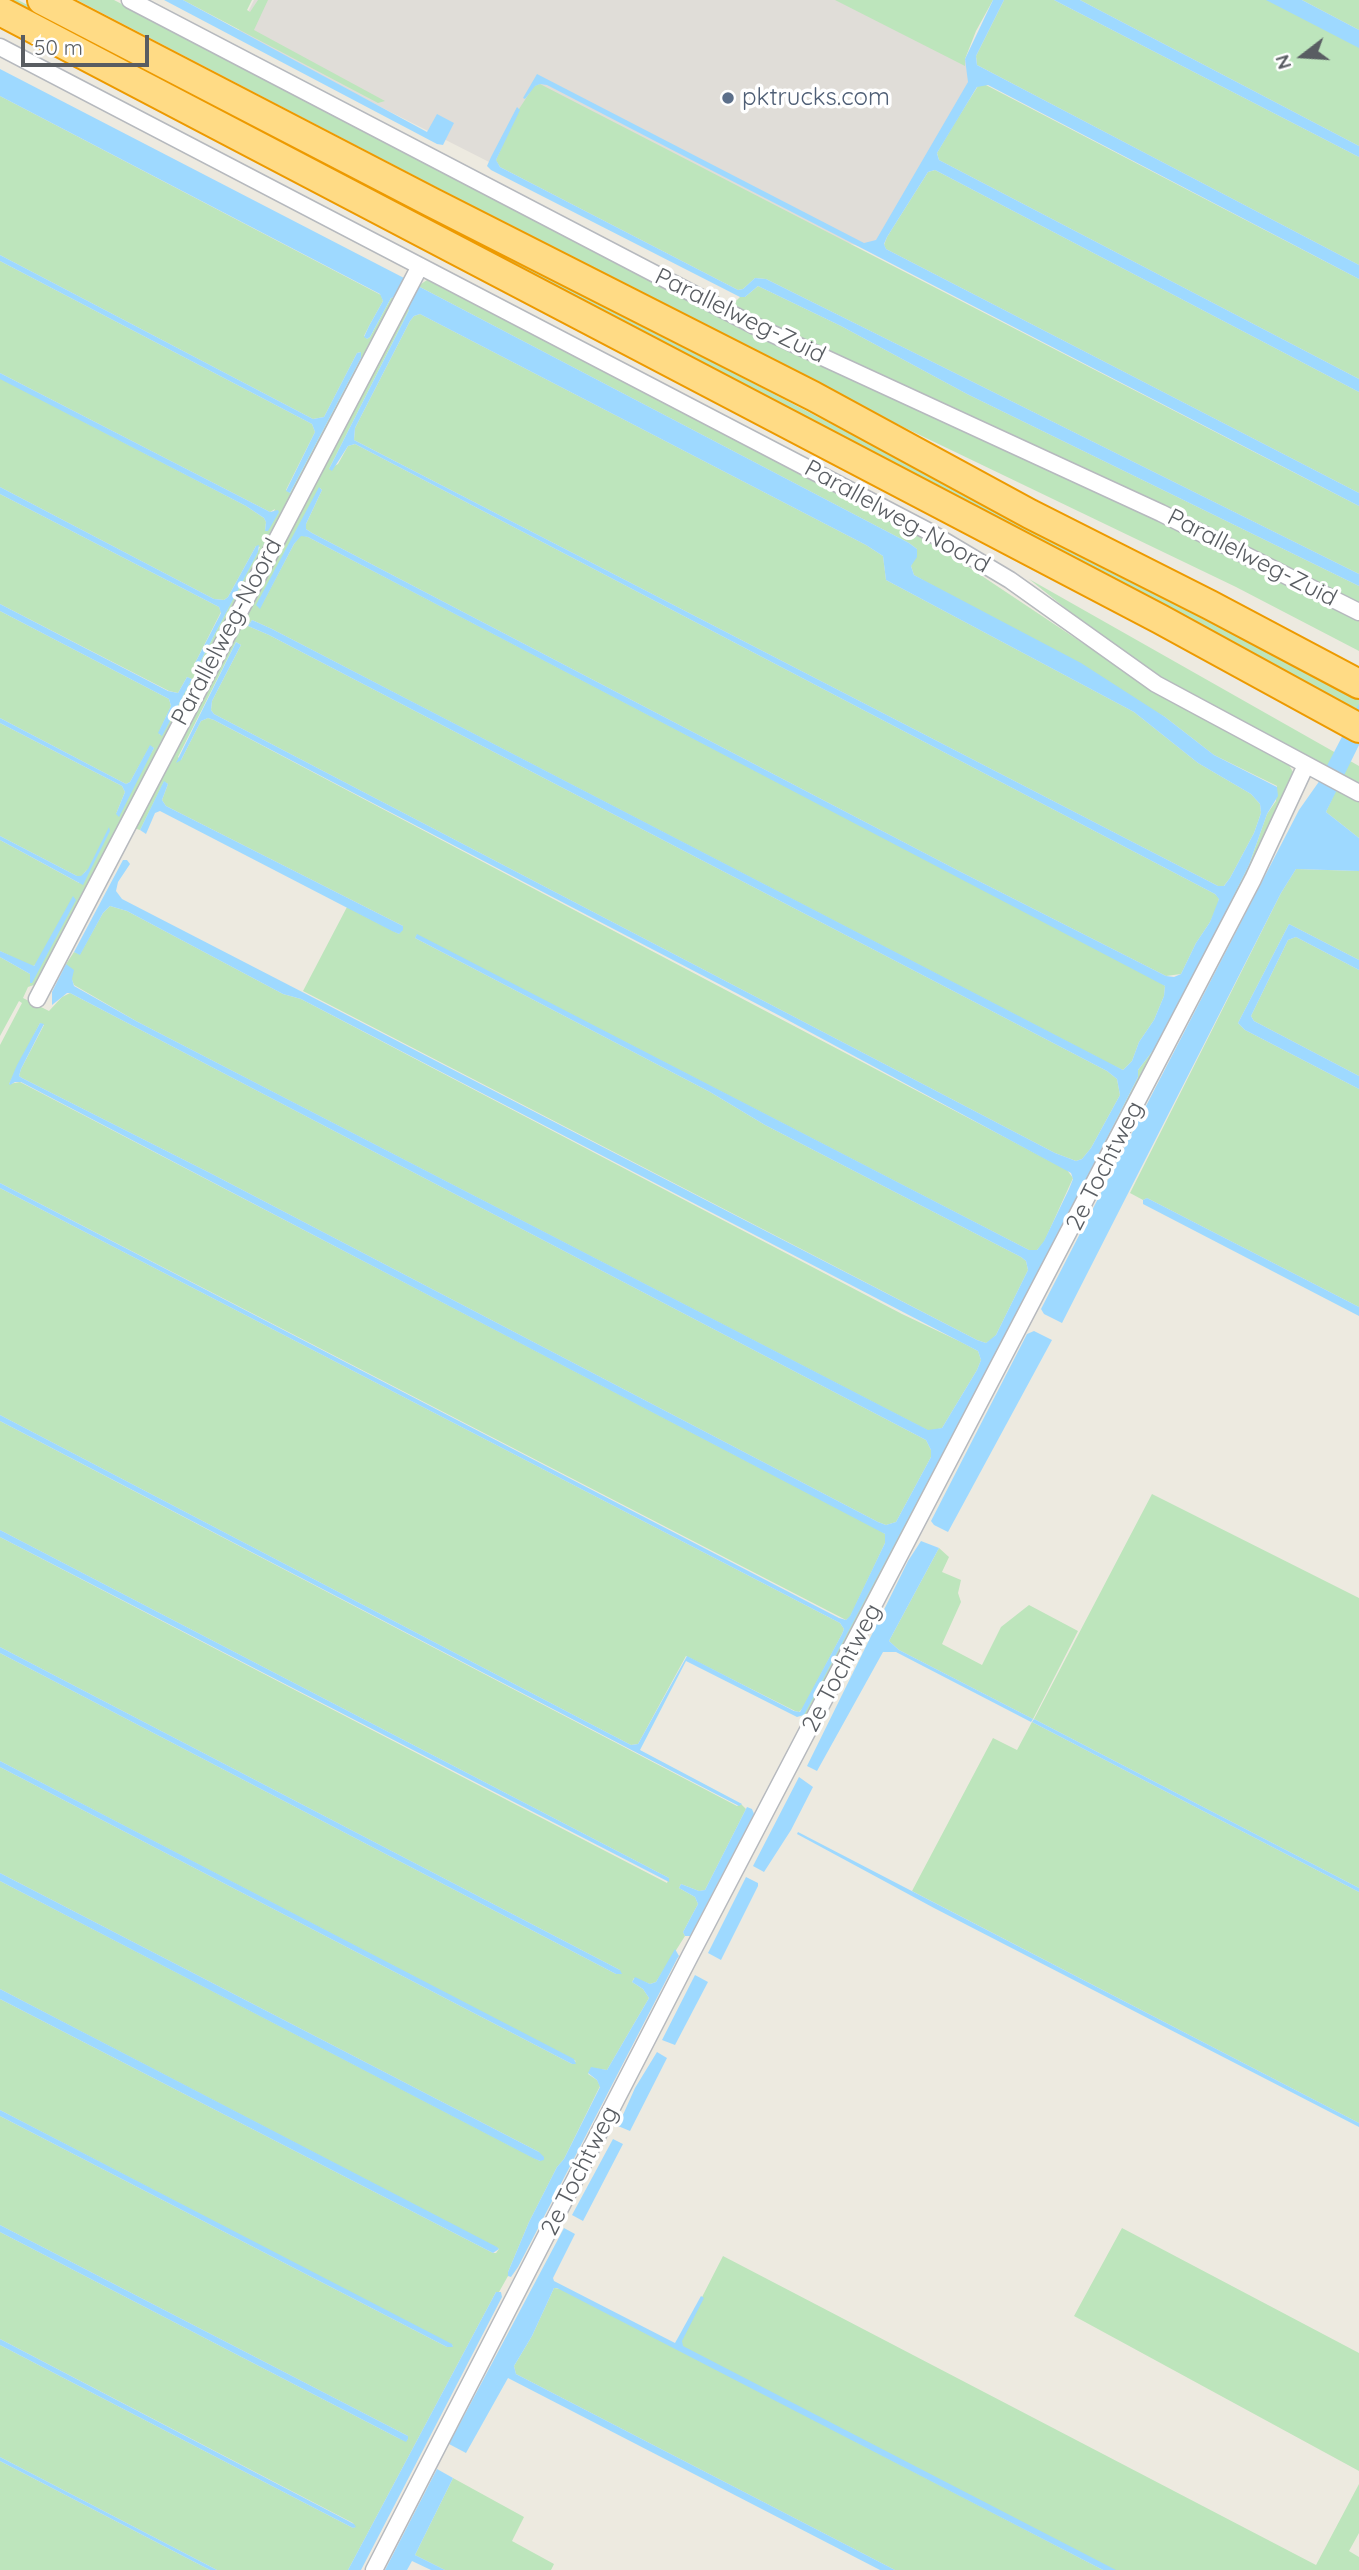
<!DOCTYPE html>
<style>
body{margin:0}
#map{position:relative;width:1359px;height:2570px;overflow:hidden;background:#edeae0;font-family:Quicksand,sans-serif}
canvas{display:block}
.north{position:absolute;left:1268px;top:21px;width:70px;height:70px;-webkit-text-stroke:5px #fff;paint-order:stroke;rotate:253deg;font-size:19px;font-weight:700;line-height:28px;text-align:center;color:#595d62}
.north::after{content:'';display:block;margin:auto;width:24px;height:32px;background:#595d62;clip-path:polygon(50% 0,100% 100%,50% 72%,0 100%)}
.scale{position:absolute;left:21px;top:35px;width:128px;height:32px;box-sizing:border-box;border:4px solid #595d62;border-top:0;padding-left:9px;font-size:21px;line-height:24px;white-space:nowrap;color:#595d62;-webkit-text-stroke:5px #fff;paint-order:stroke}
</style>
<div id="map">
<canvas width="1359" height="2570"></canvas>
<div class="north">N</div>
<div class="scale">50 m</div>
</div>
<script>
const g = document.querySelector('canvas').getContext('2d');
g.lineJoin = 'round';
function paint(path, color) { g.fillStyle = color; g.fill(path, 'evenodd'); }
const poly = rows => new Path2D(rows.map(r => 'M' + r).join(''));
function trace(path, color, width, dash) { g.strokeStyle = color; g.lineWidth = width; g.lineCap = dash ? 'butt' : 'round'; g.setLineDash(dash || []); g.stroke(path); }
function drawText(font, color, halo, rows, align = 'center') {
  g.font = font + ' Quicksand,sans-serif'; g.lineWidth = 7; g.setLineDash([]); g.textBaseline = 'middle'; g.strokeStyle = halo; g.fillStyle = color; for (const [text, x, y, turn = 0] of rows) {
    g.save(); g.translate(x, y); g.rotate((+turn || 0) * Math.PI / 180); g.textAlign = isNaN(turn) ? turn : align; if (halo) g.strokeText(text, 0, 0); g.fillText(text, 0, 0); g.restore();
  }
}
paint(poly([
 [254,0,846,0,971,64,972,84,873,249,493,164,237,34]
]), '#e0ddd8');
paint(poly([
 [0,0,18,0,1359,699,1359,715],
 [77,0,114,0,800,356,994,443,1253,564,1359,620,1359,651,1236,587,822,388],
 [183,0,252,0,247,10,250,12,258,0,268,0,254,30,385,101,378,103],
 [835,0,993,0,976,31,965,59,965,66],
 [1004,0,1054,0,1359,157,1359,265,977,65,976,56],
 [1080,0,1274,0,1359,44,1359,146],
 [1302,0,1359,0,1359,30],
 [540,84,1359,506,1359,574,766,279,755,278,743,289,738,290,500,167,496,160,519,109,534,86],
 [984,84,1359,279,1359,379,939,160,937,153,954,124,978,86],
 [0,96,381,295,383,301,369,326,364,336,367,339,370,337,391,298,397,297,37,984,28,987,23,998,49,1011,62,997,70,993,926,1440,931,1450,931,1457,896,1522,886,1525,878,1522,212,1174,22,1078,19,1076,21,1069,44,1025,40,1023,9,1084,20,1082,879,1530,885,1534,885,1543,850,1617,846,1620,0,1183,0,1045,22,1003,19,1001,0,1036,0,957,30,974,37,963,32,967,0,951,0,840,79,883,87,869,82,876,77,876,0,836,0,723,122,786,125,792,116,814,154,748,150,746,130,782,126,784,0,718,0,611,169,699,171,706,159,732,160,735,192,679,187,677,178,693,169,691,0,604,0,494,219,607,221,612,194,665,197,668,260,547,256,546,228,597,224,600,214,599,0,487,0,378,246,506,264,518,266,522,265,531,275,509,270,512,0,373,0,261,312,424,315,432,286,490,290,493,361,358,361,352,357,353,324,417,313,419,0,255],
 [935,170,1359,392,1359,493,886,249,884,245,887,237,928,172],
 [427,280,795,467,916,532,1165,698,1289,765,1293,772,1278,805,1261,857,804,1725,799,1722,801,1717,1044,1262,1138,1077,1138,1070,1155,1048,1249,865,1267,814,1276,801,1277,786,1214,755,1165,717,914,575,911,566,917,549,909,543,418,286],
 [758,286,841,326,967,394,1359,586,1359,604,1233,539,821,349,732,305,740,297,745,297],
 [406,302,409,310,329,469,338,464,348,446,355,444,1215,894,1219,898,1218,905,1210,922,1196,943,1181,974,1166,976,959,871,312,533,306,529,306,524,322,490,320,488,260,608,294,544,301,535,308,537,1160,982,1165,986,1164,996,1154,1020,1139,1042,1132,1061,1123,1070,1112,1065,272,629,252,620,248,626,269,635,1107,1071,1117,1079,1120,1095,1091,1148,1082,1159,1076,1161,1055,1153,214,714,211,710,212,701,241,645,236,642,178,757,181,760,201,721,208,718,214,720,1067,1170,1073,1178,1044,1242,1037,1250,1029,1250,417,935,415,938,710,1092,765,1125,1021,1257,1026,1261,1028,1270,996,1335,991,1340,986,1343,977,1340,303,991,347,907,399,934,403,926,166,806,162,800,168,784,164,782,140,830,134,828],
 [420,314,866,545,883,556,886,580,1134,712,1198,763,1251,794,1260,804,1261,813,1254,833,1230,878,1223,887,1218,886,354,440,355,428,410,321,414,316],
 [1029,579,1359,766,1359,785,1166,682,1120,652],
 [1339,790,1359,801,1359,838,1326,812,1335,792],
 [1296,869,1359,871,1359,960,1289,924,1238,1023,1245,1030,1359,1089,1359,1307,1147,1198,1143,1200,1130,1193,1281,893],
 [110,906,127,911,283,994,301,999,902,1314,961,1342,978,1351,981,1360,977,1370,942,1428,929,1431,136,1021,74,985,66,964,74,952,80,954,103,913],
 [1296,937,1359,970,1359,1076,1254,1021,1251,1016,1288,940],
 [0,1188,840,1623,844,1629,842,1634,803,1708,799,1712,795,1711,686,1656,638,1744,631,1745,0,1415],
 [0,1421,737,1806,741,1804,746,1809,705,1890,699,1891,681,1884,679,1888,695,1897,698,1904,683,1932,685,1936,656,1982,650,1984,634,1978,632,1982,643,1989,649,1998,607,2070,591,2068,588,2074,597,2080,600,2086,564,2159,557,2167,529,2222,508,2272,508,2276,499,2292,496,2292,348,2570,217,2570,0,2457,0,2345,353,2528,355,2527,353,2523,0,2339,0,2232,398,2438,406,2441,408,2439,408,2436,0,2225,0,2116,447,2347,453,2346,0,2110,0,1999,493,2253,496,2253,499,2249,0,1989,0,1881,540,2161,539,2152,0,1873,0,1767,572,2064,576,2061,0,1761,0,1653,616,1974,620,1970,0,1647,0,1537,667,1883,669,1878,0,1530],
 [1152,1494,1359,1598,1359,1888,1034,1719],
 [939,1548,949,1557,942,1572,961,1580,958,1593,961,1602,942,1644,982,1665,1001,1627,1029,1605,1078,1631,1033,1719,899,1650,889,1641],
 [1032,1722,1359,1892,1359,2123,912,1891,993,1738,1017,1750],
 [1122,2228,1359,2353,1359,2471,1074,2316],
 [723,2256,1316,2565,1359,2484,1359,2533,1349,2551,1359,2557,1359,2570,1114,2570,677,2346],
 [554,2288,562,2289,1103,2570,895,2570,516,2374,514,2366,532,2336],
 [0,2461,210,2570,0,2570],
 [453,2478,524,2517,512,2541,554,2564,551,2570,445,2570,415,2555]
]), '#bde5bc');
paint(poly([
 [164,0,183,0,427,132,437,114,454,123,443,145,437,144],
 [993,0,1004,0,976,56,977,65,1359,265,1359,279,988,85,977,87,937,153,939,160,1359,379,1359,392,935,170,928,172,887,237,884,244,886,249,1359,493,1359,506,547,85,540,84,535,86,525,99,523,98,537,74,864,243,876,240,968,82,965,59],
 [1054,0,1080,0,1359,146,1359,157],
 [1266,0,1302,0,1359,30,1359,48],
 [0,69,404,278,405,283,418,286,909,543,917,549,917,557,911,566,914,575,1081,663,1165,717,1214,755,1277,787,1278,796,1267,814,1249,865,1223,917,1155,1048,1138,1070,1138,1077,1044,1262,804,1715,797,1717,686,1661,640,1750,742,1804,739,1806,0,1421,0,1415,631,1745,638,1744,687,1656,794,1711,800,1712,842,1634,844,1629,840,1623,0,1188,0,1183,839,1618,846,1620,850,1616,885,1543,885,1534,21,1082,15,1082,10,1085,9,1084,17,1065,40,1023,44,1024,21,1069,19,1076,22,1078,212,1174,878,1522,886,1525,896,1522,931,1457,931,1450,926,1440,70,993,67,993,52,1005,52,992,66,964,74,970,72,979,74,986,136,1021,928,1430,942,1428,977,1370,981,1360,978,1351,301,999,283,994,127,911,110,906,103,913,80,955,74,952,123,860,127,860,130,864,118,882,116,891,122,899,977,1340,986,1343,996,1335,1028,1270,1026,1261,1021,1257,765,1125,710,1092,415,938,417,934,1029,1250,1037,1250,1044,1241,1069,1189,1073,1179,1071,1173,782,1017,214,720,208,718,201,721,181,760,176,763,236,642,241,645,212,701,211,710,214,714,1055,1153,1076,1161,1082,1159,1091,1148,1120,1095,1117,1079,1107,1071,269,635,248,626,252,620,272,629,1123,1070,1132,1061,1139,1042,1154,1020,1164,996,1165,986,308,537,301,536,294,544,260,609,256,605,319,487,322,490,306,524,306,529,312,533,959,871,1166,976,1174,977,1181,974,1196,943,1210,922,1219,899,1215,894,355,444,348,446,332,471,329,469,409,310,397,297,391,298,370,337,367,339,364,337,369,326,383,301,380,294,0,96],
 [420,314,866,545,883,556,886,580,1134,712,1198,763,1251,794,1260,804,1261,813,1254,833,1230,878,1224,886,1218,886,354,440,355,428,410,321,414,316],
 [517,107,520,110,496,160,500,167,738,290,743,289,755,278,766,279,1359,574,1359,586,967,394,841,326,758,286,745,297,740,297,491,170,487,166,491,157],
 [0,255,313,419,324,417,357,353,361,352,361,358,290,493,286,491,315,432,312,424,0,261],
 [0,373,270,512,278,510,279,512,268,531,265,531,266,522,264,518,246,506,0,379],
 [0,487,214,599,224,600,228,597,256,546,259,545,258,552,197,668,194,665,221,613,219,607,0,494],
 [0,604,168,691,178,693,187,677,192,679,162,736,158,733,171,706,169,699,0,611],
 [1359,704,1359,745,1326,812,1359,838,1359,871,1296,869,1281,893,1062,1323,1044,1314,1041,1309,1299,810,1318,783],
 [0,718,126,784,130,782,150,745,154,748,119,817,116,814,125,792,122,786,0,723],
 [164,781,168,784,162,800,166,806,403,926,403,930,399,934,392,931,160,811,155,813,146,834,140,830],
 [109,827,110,831,83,885,0,840,0,836,77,876,81,876,88,869],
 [73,896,76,900,32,983,30,983,30,974,0,957,0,951,34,966],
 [1289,924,1359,960,1359,970,1296,937,1288,940,1251,1016,1254,1021,1359,1076,1359,1089,1245,1030,1238,1023],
 [1147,1198,1359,1307,1359,1316,1143,1204,1143,1200],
 [1034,1331,1052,1340,948,1532,934,1525,931,1521,1027,1334],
 [0,1530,669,1878,669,1882,0,1537],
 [921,1541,939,1548,889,1641,899,1650,1033,1719,1031,1722,896,1652,883,1652,817,1771,807,1766,908,1561],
 [0,1647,620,1970,622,1974,616,1974,0,1653],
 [1034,1719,1359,1888,1359,1892,1032,1722],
 [0,1761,574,2059,576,2064,572,2064,0,1767],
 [799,1777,813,1787,791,1830,764,1872,753,1866],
 [747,1807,752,1809,754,1814,690,1936,685,1936,683,1932,698,1904,695,1897,679,1888,681,1884,699,1891,705,1890],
 [798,1832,1359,2123,1359,2127,934,1908,797,1834],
 [0,1873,539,2152,544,2157,544,2160,540,2161,533,2158,0,1881],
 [746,1877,758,1883,758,1886,721,1960,708,1953],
 [675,1949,679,1956,677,1959,518,2267,511,2277,508,2276,508,2272,529,2222,557,2167,564,2159,600,2087,597,2080,588,2073,591,2067,607,2070,649,1998,643,1989,632,1982,635,1977,650,1984,656,1982],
 [695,1975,708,1982,675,2045,662,2040],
 [0,1989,497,2247,499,2249,493,2253,0,1999],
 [657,2052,667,2058,630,2131,618,2126,635,2088],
 [0,2110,452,2344,453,2347,447,2347,0,2116],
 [613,2139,623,2144,583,2221,572,2215],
 [0,2225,408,2436,408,2439,406,2442,398,2438,0,2232],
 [564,2228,575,2234,553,2278,554,2281,675,2343,701,2296,704,2298,682,2341,683,2346,1116,2570,1103,2570,557,2288,554,2288,532,2336,514,2366,516,2374,895,2570,880,2570,508,2378,466,2453,449,2444],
 [496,2292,501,2292,502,2297,361,2570,348,2570],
 [0,2339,354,2524,356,2527,353,2528,0,2345],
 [0,2457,217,2570,210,2570,0,2461],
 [437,2469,453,2478,415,2555,445,2570,431,2570,412,2561,407,2570,385,2570]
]), '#9ed9ff');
const street = poly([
 [130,0,753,325,1161,513,1359,612],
 [0,47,926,530,1010,580,1156,684,1359,793],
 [37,999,420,266],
 [374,2570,691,1954,1253,879,1306,765]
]);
const highway = poly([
 [42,0,431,202,813,396,1030,514,1210,605,1359,684],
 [0,11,1160,619,1359,728]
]);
trace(street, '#b6b9be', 19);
trace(highway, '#ed9a00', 32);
trace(street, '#fff', 16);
trace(highway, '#ffdb85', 28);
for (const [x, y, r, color] of [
 [728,98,7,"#5c6f8a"]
]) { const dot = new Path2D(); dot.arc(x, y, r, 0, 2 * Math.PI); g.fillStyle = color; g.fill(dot); trace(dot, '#fff', 2.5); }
drawText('24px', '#4e5e75', '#fff', [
 ["pktrucks.com",742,98]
], 'left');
drawText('24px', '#595d62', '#fff', [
 ["Parallelweg-Zuid",740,316,26],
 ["Parallelweg-Noord",897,517,29],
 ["Parallelweg-Zuid",1252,558,27],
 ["Parallelweg-Noord",227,632,-62],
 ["2e Tochtweg",1105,1166,-63],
 ["2e Tochtweg",842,1668,-62],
 ["2e Tochtweg",580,2171,-63]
]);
</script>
